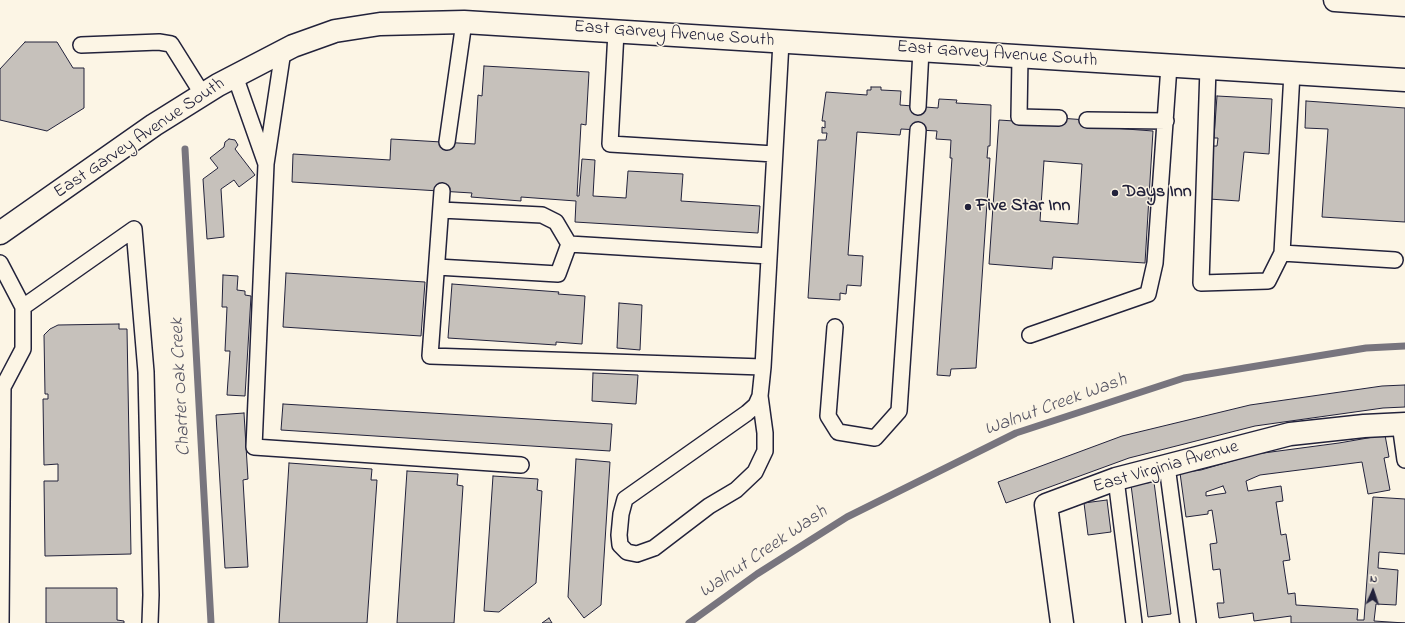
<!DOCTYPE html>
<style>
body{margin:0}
#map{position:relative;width:1405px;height:623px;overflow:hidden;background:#fcf5e5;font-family:"Indie Flower",sans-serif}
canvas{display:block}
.north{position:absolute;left:1353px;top:571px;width:40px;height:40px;-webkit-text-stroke:3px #fcf5e5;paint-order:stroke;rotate:3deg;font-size:11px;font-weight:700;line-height:16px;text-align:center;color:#22223b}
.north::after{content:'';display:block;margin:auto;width:14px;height:18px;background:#22223b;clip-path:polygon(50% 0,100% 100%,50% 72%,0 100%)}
</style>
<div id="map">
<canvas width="1405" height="623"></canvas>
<div class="north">N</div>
</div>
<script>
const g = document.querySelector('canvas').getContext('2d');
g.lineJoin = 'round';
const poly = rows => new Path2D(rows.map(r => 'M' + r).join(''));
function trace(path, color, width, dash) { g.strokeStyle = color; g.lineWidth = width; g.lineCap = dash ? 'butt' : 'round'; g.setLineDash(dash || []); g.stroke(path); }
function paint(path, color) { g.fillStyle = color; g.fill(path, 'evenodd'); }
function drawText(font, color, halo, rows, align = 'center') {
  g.font = font + ' "Indie Flower",sans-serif'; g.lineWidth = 3; g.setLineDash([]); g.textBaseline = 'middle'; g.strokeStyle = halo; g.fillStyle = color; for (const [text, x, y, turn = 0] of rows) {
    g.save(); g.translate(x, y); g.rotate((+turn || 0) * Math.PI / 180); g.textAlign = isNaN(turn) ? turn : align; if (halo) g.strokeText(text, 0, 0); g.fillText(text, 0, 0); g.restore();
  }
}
trace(poly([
 [185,149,211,623],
 [689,623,757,574,847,517,1016,433,1184,378,1366,348,1405,346]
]), '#78757e', 7);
const building = poly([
 [25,42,57,42,73,68,84,68,84,108,47,131,0,120,0,69,25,42],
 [484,66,589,72,586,125,581,124,577,196,579,196,582,159,595,160,593,196,626,198,628,171,683,174,681,201,760,206,758,233,575,222,576,201,521,197,521,201,471,197,472,193,292,182,293,154,390,160,391,139,475,144,478,95,482,96,484,66],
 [871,87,881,87,881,90,901,91,900,105,938,108,939,99,957,100,956,103,991,105,990,146,988,146,987,158,990,158,976,368,951,369,950,376,937,375,952,158,950,158,951,140,936,139,937,131,901,129,900,135,857,132,848,255,863,256,861,286,847,285,846,294,840,293,840,300,808,298,818,140,826,140,827,133,822,133,822,127,825,128,825,121,822,121,826,92,867,95,867,90,871,90,871,87],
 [1217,96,1272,99,1269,154,1244,152,1239,201,1209,199,1212,146,1217,146,1218,138,1214,138,1217,96],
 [1306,101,1405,108,1405,222,1322,217,1328,129,1305,128,1306,101],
 [1059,118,1087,120,1086,126,1153,131,1145,263,1053,257,1052,269,989,264,999,120,1059,124,1059,118],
 [1044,161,1082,164,1078,224,1040,221,1044,161],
 [229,139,235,140,238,145,235,149,255,175,239,187,234,180,221,189,224,237,207,239,203,179,218,168,210,158,224,147,225,142,229,139],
 [286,273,425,282,421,336,283,327,286,273],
 [223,275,238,276,237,290,245,291,245,295,251,296,245,396,227,395,230,351,225,351,227,307,222,307,223,275],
 [452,284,559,292,558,294,585,296,582,344,556,342,556,345,448,338,452,284],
 [619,303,642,305,640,350,617,348,619,303],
 [119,324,119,329,127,329,131,554,45,556,44,481,58,481,58,464,44,465,43,399,48,399,48,394,45,394,44,335,50,329,58,325,119,324],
 [593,373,638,375,636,404,592,401,593,373],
 [1405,385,1405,407,1383,408,1255,426,1129,458,1006,503,998,482,1122,436,1250,405,1382,386,1405,385],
 [283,404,612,424,610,451,281,430,283,404],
 [244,413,248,479,243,480,248,567,225,568,216,415,244,413],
 [1385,435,1389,457,1384,458,1390,490,1368,494,1362,462,1260,475,1246,481,1248,491,1281,486,1283,501,1276,502,1281,535,1286,534,1290,560,1283,561,1288,594,1295,593,1296,605,1358,609,1357,620,1364,620,1373,497,1405,499,1405,554,1379,552,1378,568,1398,570,1396,605,1376,604,1374,621,1405,623,1291,623,1291,616,1254,621,1253,613,1219,618,1217,603,1224,603,1220,569,1213,570,1210,544,1217,543,1212,510,1208,511,1208,514,1186,517,1180,473,1201,470,1256,454,1339,443,1385,435],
 [1223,486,1226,493,1206,496,1206,492,1223,486],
 [576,459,610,462,601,605,584,618,568,597,576,459],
 [289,463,372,469,371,480,377,480,367,623,279,623,289,463],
 [407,471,458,474,457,485,463,486,454,623,397,623,407,471],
 [493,476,538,479,537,490,542,491,536,583,499,612,484,611,493,476],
 [1154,482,1171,614,1148,617,1131,485,1154,482],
 [1107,500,1111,532,1088,535,1084,503,1107,500],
 [46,588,117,588,117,620,124,621,124,623,46,623,46,588],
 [549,618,552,623,542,623,549,618]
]);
paint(building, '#c6c1bb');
trace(building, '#22223b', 1);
const lane = poly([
 [616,32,610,144,774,154],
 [81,45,159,42,171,44,203,95],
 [1020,57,1019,117,1059,118],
 [1208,68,1201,283,1268,281,1282,253,1292,73],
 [235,76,266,164,283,51],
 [918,107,921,50],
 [1087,120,1166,121],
 [447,142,464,22],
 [266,164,254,447,521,465],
 [442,191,430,356,763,367,781,42],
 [441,210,542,215,556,222,569,244,769,256],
 [1282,253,1395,260],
 [0,263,23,307,23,349,3,387,1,623],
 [437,267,558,274,569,244],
 [23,307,134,229,146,372,151,595,150,623],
 [835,327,828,416,838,432,875,438,899,411,918,130],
 [1030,335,1148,294,1155,263,1169,66],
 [760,396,756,405,747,413,625,499,621,514,619,535,620,545,627,552,637,554,654,548,709,506,736,490,755,472,765,451,765,433,760,396,763,367],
 [1400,424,1405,460],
 [1167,466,1188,623],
 [1116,479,1134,623]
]);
const street = poly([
 [1062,623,1046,505,1116,479,1290,434,1364,426,1405,424]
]);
const secondary = poly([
 [0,233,154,125,218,85,293,46,335,31,380,24,464,22,1405,80]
]);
const highway = poly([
 [1335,0,1405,5]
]);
trace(lane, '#22223b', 18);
trace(street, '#22223b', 25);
trace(secondary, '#22223b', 25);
trace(highway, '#22223b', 25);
trace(lane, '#fcf5e5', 15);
trace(street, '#fcf5e5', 22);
trace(secondary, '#fcf5e5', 22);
trace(highway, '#fcf5e5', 22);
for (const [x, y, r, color] of [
 [1115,193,4,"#22223b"],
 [968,207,4,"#22223b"]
]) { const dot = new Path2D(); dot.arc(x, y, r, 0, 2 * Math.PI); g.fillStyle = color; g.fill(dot); trace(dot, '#fcf5e5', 1.5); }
drawText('18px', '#22223b', '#fcf5e5', [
 ["East Garvey Avenue South",674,35,4],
 ["East Garvey Avenue South",997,55,4],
 ["East Garvey Avenue South",140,139,-34],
 ["East Virginia Avenue",1166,468,-16]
]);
drawText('bold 18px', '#22223b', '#fcf5e5', [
 ["Days Inn",1123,193],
 ["Five Star Inn",976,207]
], 'left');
drawText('italic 19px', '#545362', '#fcf5e5', [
 ["Charter Oak Creek",182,387,-93],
 ["Walnut Creek Wash",1056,406,-20],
 ["Walnut Creek Wash",764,553,-34]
]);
</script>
